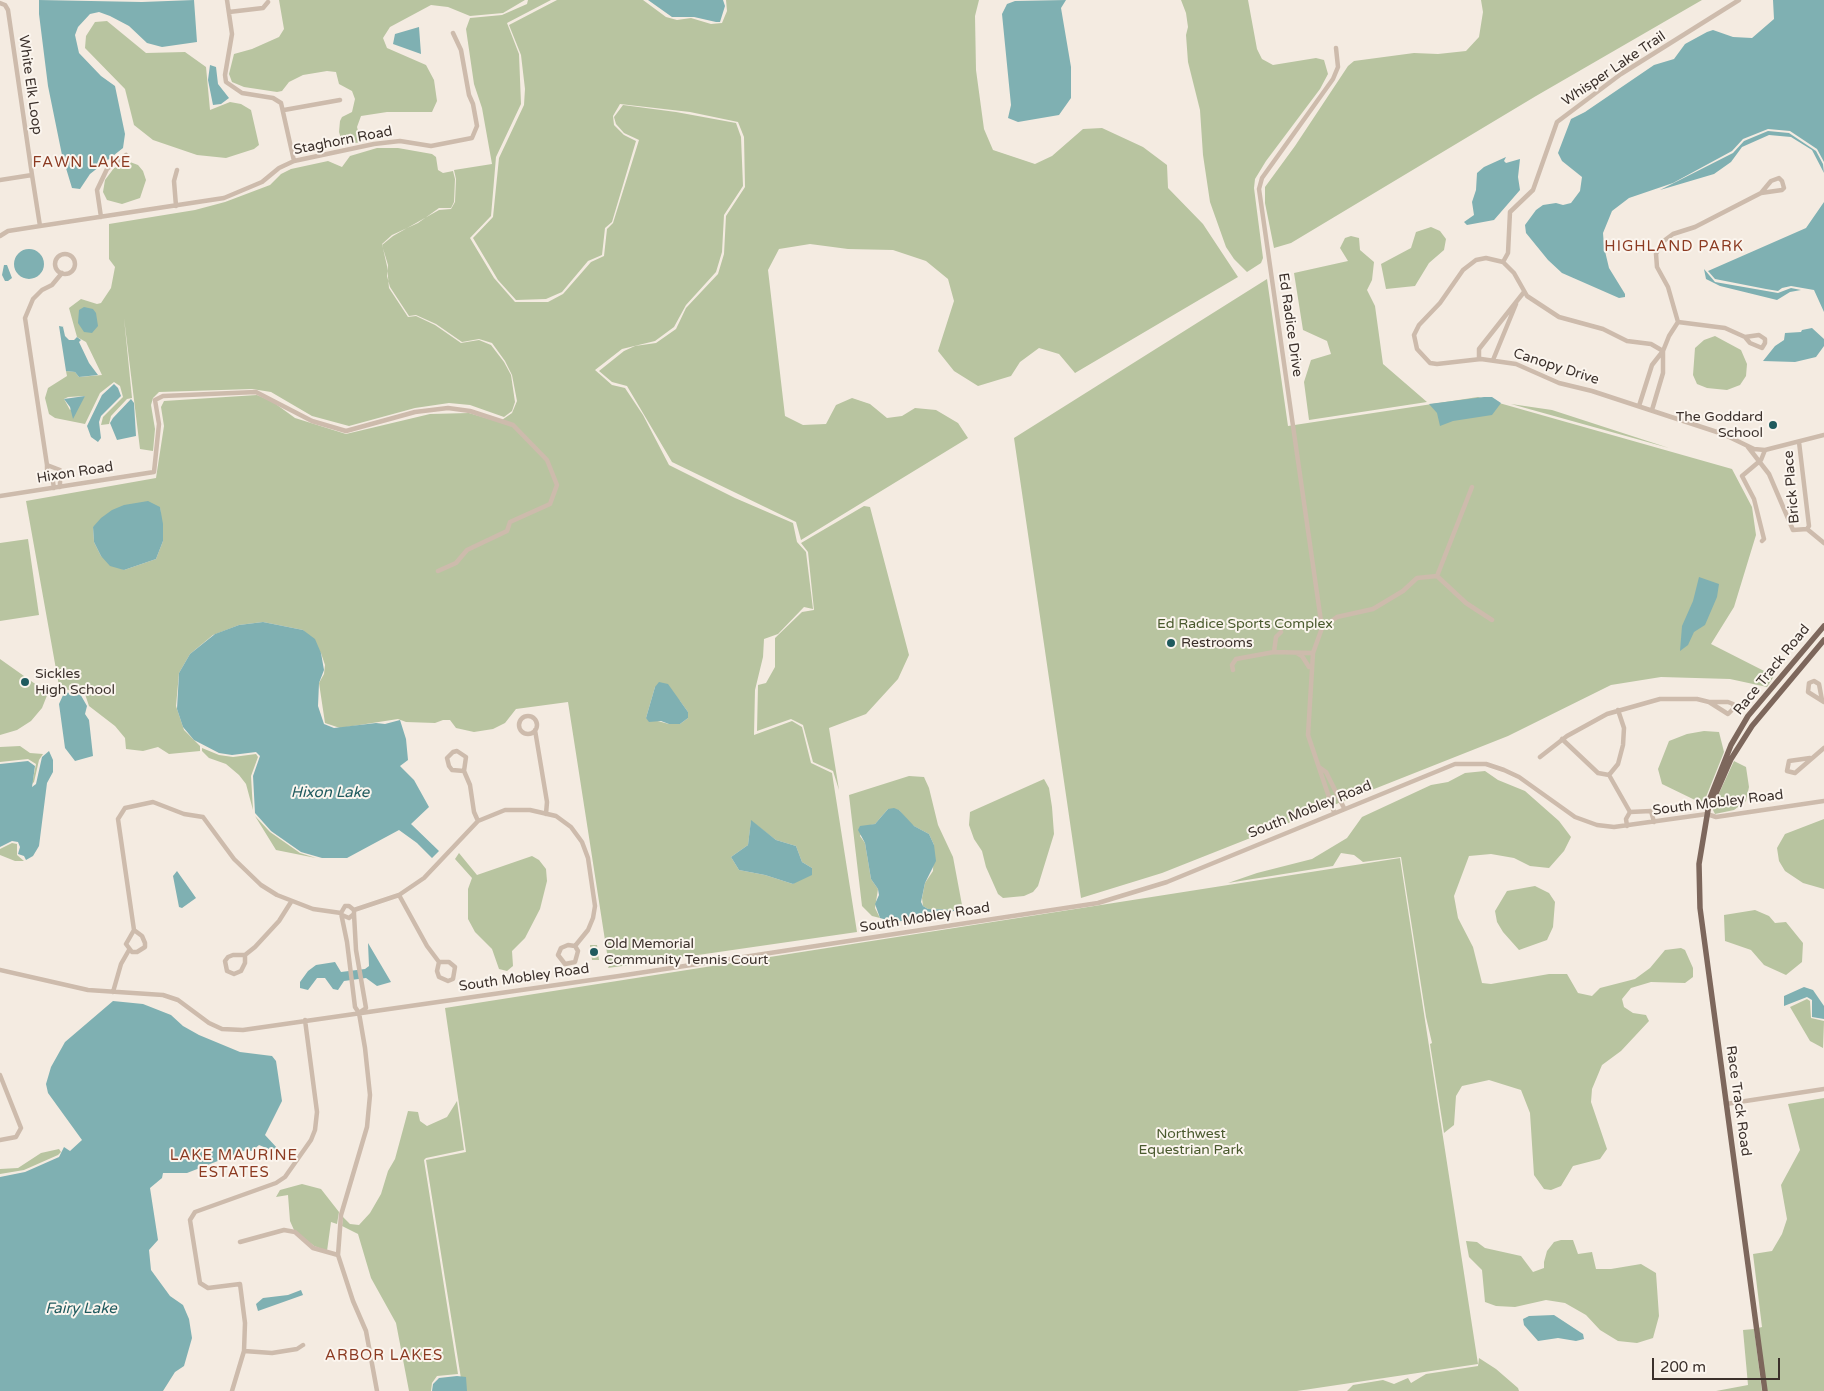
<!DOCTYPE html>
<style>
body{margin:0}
#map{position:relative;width:1824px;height:1391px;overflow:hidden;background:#f4ebe1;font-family:"Varela Round",sans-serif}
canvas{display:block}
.scale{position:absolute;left:1652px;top:1358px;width:128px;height:22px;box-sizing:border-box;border:2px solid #3b302b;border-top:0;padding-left:6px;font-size:15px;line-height:18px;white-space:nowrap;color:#3b302b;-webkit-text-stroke:4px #fbf5ee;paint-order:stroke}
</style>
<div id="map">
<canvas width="1824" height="1391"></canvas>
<div class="scale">200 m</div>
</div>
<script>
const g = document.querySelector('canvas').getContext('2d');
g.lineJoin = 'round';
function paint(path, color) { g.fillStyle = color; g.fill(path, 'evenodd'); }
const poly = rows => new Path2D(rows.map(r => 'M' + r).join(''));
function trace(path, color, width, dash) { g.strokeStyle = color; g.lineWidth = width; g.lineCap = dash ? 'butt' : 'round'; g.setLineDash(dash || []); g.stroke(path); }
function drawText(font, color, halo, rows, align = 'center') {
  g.font = font + ' "Varela Round",sans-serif'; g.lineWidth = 4; g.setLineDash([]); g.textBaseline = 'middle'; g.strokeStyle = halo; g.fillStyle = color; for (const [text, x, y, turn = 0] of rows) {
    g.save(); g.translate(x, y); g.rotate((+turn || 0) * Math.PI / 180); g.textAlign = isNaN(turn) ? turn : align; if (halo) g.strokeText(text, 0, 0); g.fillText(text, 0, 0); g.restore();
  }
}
paint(poly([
 [279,0,525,0,503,13,470,16,448,7,431,5,390,27,383,38,387,48,426,65,434,80,437,101,432,112,387,112,361,116,357,127,361,142,343,145,339,132,340,121,342,117,352,112,355,99,352,91,339,84,336,72,327,71,303,75,289,82,282,91,277,92,244,87,232,82,229,74,234,54,252,49,279,37,284,29],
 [528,0,551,0,507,23,519,54,521,104,496,157,491,216,470,238,494,278,515,302,548,302,563,294,591,262,604,256,607,229,613,223,639,140,624,133,616,124,614,117,623,105,676,112,736,123,741,137,743,186,724,215,722,252,716,272,686,305,674,327,655,341,622,349,595,370,612,385,625,388,643,415,669,465,735,498,793,523,797,542,806,552,813,609,804,607,778,634,764,639,763,657,755,690,754,735,792,721,802,727,811,763,832,773,857,932,608,968,609,966,568,702,516,709,505,723,493,729,474,732,456,728,450,720,443,720,435,723,406,722,398,719,340,728,325,723,319,683,324,674,325,665,321,653,303,630,263,622,239,625,213,635,190,654,179,673,176,706,184,730,200,746,200,751,169,754,158,747,143,751,126,749,125,738,115,726,89,706,85,694,79,689,65,690,59,686,26,501,156,478,164,426,161,407,164,401,257,395,273,402,295,418,346,434,430,414,469,413,499,422,512,413,517,401,512,375,505,361,492,343,479,339,462,342,436,324,416,315,409,316,390,287,387,276,388,265,382,245,393,236,439,210,451,209,455,202,456,179,454,170,492,164,482,108,474,84,466,29,470,18,502,15,527,4],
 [160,507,163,541,156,559,124,570,101,556,94,542,93,527],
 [655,687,680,701,688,712,688,718,680,724,669,724,646,718],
 [751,821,776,840,796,846,802,862,812,868,793,884,765,875,739,870,731,857,748,845],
 [557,0,643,0,666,17,677,20,691,18,711,24,722,23,727,11,726,0,979,0,975,16,976,70,984,129,993,150,1035,164,1052,156,1083,129,1102,128,1143,147,1167,165,1168,188,1203,224,1238,277,1075,373,1059,354,1039,348,1020,362,1011,376,978,386,954,371,938,351,954,301,948,279,926,261,893,250,848,249,810,244,779,249,768,270,785,416,803,425,826,424,836,405,852,398,870,404,887,418,902,416,915,408,936,410,958,423,968,438,801,540,796,522,672,462,627,386,612,382,599,371,624,351,635,346,656,343,676,329,686,308,718,274,724,254,726,216,745,187,744,137,738,122,690,112,620,104,613,116,614,125,624,135,636,141,612,222,605,228,602,255,588,261,562,292,546,299,516,300,498,280,473,238,493,217,499,158,524,105,525,89,521,55,509,25],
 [1181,0,1248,0,1257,49,1262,59,1273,65,1316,58,1324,60,1328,74,1320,89,1266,161,1255,179,1254,188,1263,258,1261,263,1247,272,1234,259,1226,247,1210,202,1203,155,1200,110,1188,62,1186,35,1188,27,1186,13],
 [1481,0,1702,0,1536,96,1291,243,1274,248,1265,203,1265,187,1295,146,1348,66,1354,61,1414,53,1438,54,1466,51,1479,37,1483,12],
 [107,21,146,53,185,52,206,67,210,110,230,102,241,104,251,110,259,145,254,149,226,158,197,155,153,140,134,125,125,89,85,48,86,36,95,22],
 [377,148,398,148,432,154,436,157,438,170,443,173,453,171,455,179,454,202,451,208,439,208,418,223,392,235,382,244,387,266,389,288,408,317,416,316,435,325,461,343,479,340,491,345,504,362,511,375,515,402,512,411,504,417,470,405,449,403,415,408,349,426,312,416,271,392,252,389,159,392,153,398,151,405,155,429,153,451,140,449,124,318,132,398,127,399,111,416,109,424,101,425,103,417,123,397,120,386,114,382,100,393,85,424,55,418,49,414,45,398,48,388,67,376,66,371,75,372,79,377,102,375,86,342,77,337,69,308,81,299,97,304,101,303,111,288,115,267,109,259,109,224,195,210,225,202,270,185,281,174,291,169,328,161,342,167,350,156],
 [85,396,70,410,64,399,68,397],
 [130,162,138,165,143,171,146,180,140,198,122,204,107,200,103,192,105,180,114,168],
 [1431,227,1440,231,1446,239,1444,250,1429,263,1415,286,1386,289,1381,264,1411,248,1416,232],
 [1351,236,1359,238,1360,250,1374,262,1372,280,1367,290,1375,306,1383,364,1427,402,1309,420,1304,382,1311,360,1331,354,1327,341,1303,330,1294,273,1348,261,1340,248,1345,238],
 [1267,279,1288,426,1478,397,1732,469,1752,507,1756,535,1734,607,1711,644,1774,676,1767,687,1730,679,1661,677,1611,685,1508,736,1162,873,1081,898,1014,438],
 [1715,336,1741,350,1747,364,1746,376,1740,385,1727,390,1707,388,1697,384,1693,375,1695,348,1704,340],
 [1511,404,1552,410,1669,448],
 [864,506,870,507,909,655,898,679,866,714,829,728,839,790,833,771,813,762,803,725,791,719,757,731,758,685,766,683,775,667,775,638,802,612,814,610,808,552,801,543],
 [28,539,39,615,0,621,0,543],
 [0,659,48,693,42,708,31,721,17,730,0,735],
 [1704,731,1719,732,1724,752,1702,807,1697,801,1662,784,1658,769,1669,741,1687,734],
 [20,746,30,753,43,754,39,760,34,782,32,784,36,764,28,759,0,762,0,747],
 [202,748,219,755,233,757,256,754,258,757,251,776,253,810,246,784,239,775,226,764,209,758,202,751],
 [1734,761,1746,767,1749,787,1746,801,1734,810,1715,814,1713,810,1715,802],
 [1485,771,1498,780,1525,791,1559,821,1571,837,1564,851,1549,868,1530,866,1514,858,1491,854,1469,856,1454,896,1458,918,1473,947,1482,983,1491,984,1549,974,1567,974,1578,993,1592,996,1600,988,1635,979,1650,968,1665,950,1681,948,1685,950,1693,968,1693,977,1685,983,1651,982,1631,988,1622,999,1624,1007,1633,1013,1646,1015,1649,1021,1621,1051,1602,1065,1592,1089,1591,1102,1607,1149,1600,1159,1573,1166,1561,1186,1551,1190,1544,1189,1534,1175,1530,1113,1521,1090,1489,1080,1462,1086,1456,1096,1454,1125,1444,1133,1430,1044,1432,1043,1426,1017,1401,857,1363,862,1354,855,1341,853,1333,866,1228,883,1257,873,1312,859,1347,838,1362,817,1431,785,1448,782,1465,773],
 [909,776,924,777,929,788,938,825,953,857,962,905,955,910,928,909,923,906,922,898,925,883,933,871,934,845,929,834,910,824,899,810,888,809,875,824,866,826,860,836,865,843,871,879,878,889,875,908,880,918,872,916,862,906,849,795],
 [1044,779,1049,788,1052,807,1054,834,1038,886,1033,892,1024,896,1003,898,998,894,986,867,982,851,974,839,969,825,970,812],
 [255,816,270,832,300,853,316,858,276,850],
 [1824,819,1824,889,1803,883,1785,871,1779,861,1777,848,1785,834],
 [12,843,17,844,17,855,24,861,15,861,0,855,0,849],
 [459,853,477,875,532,856,539,860,546,869,547,881,540,909,525,938,512,951,513,966,507,971,499,969,492,949,475,932,468,919,468,889,472,878,455,859],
 [1400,858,1478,1364,1297,1391,463,1391,426,1160,466,1152,445,1008],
 [1535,886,1549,893,1555,902,1553,927,1547,940,1519,950,1503,932,1497,922,1495,911,1507,891],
 [1755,910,1769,916,1775,923,1786,922,1803,943,1802,962,1786,975,1764,965,1751,950,1725,941,1724,915],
 [590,945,597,945,599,960,592,960],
 [1807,999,1810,1001,1811,1018,1824,1021,1823,1048,1810,1041,1790,1007],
 [1824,1098,1824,1391,1767,1391,1758,1328,1762,1327,1753,1254,1772,1251,1782,1234,1787,1219,1781,1185,1800,1150,1788,1104],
 [457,1101,464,1150,426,1158,424,1160,458,1374,437,1376,432,1383,431,1391,409,1391,396,1323,371,1278,358,1234,342,1226,343,1217,350,1224,359,1225,370,1213,381,1194,388,1171,395,1159,408,1111,418,1112,420,1121,427,1126,447,1117],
 [59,1149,61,1152,58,1155,24,1170,0,1174,0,1169,18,1168,41,1153],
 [302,1184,321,1189,339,1212,337,1224,331,1222,327,1251,314,1246,294,1230,290,1221,288,1195,276,1197,280,1190],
 [1561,1240,1573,1240,1578,1254,1592,1252,1596,1269,1611,1269,1641,1264,1656,1273,1659,1316,1653,1338,1637,1343,1618,1341,1600,1330,1586,1315,1565,1303,1546,1300,1515,1307,1496,1306,1485,1302,1482,1270,1469,1257,1466,1241,1477,1242,1485,1248,1521,1256,1533,1272,1544,1268,1544,1262,1547,1251,1554,1242],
 [1754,1329,1762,1391,1716,1391,1748,1385,1743,1330],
 [1479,1358,1496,1369,1518,1388,1519,1391,1347,1391,1353,1385,1383,1380,1394,1384,1408,1378,1411,1383,1426,1374,1478,1366]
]), '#b8c4a0');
paint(poly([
 [39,0,142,2,194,0,197,42,162,47,147,43,129,26,110,16,99,12,90,14,78,27,75,35,79,53,101,76,115,86,125,134,123,148,90,174,80,189,72,188,62,155,48,86,39,14],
 [648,0,723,0,725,6,720,22,716,22,694,17,672,17],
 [1066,0,1061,8,1071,67,1071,98,1059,115,1018,122,1008,118,1011,105,1002,14,1007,4,1015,1],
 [1773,0,1824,0,1824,162,1817,149,1790,131,1768,129,1743,139,1732,151,1673,183,1629,198,1612,211,1603,233,1604,247,1609,268,1625,294,1625,297,1619,298,1562,273,1548,260,1526,233,1525,225,1536,210,1543,205,1556,203,1563,205,1571,203,1580,191,1582,177,1562,161,1558,153,1571,119,1585,112,1654,65,1674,59,1685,44,1707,32,1713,30,1733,37,1752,38,1774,19],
 [419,27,421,54,393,44,395,34],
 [210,65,216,67,218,84,229,98,221,104,213,105,208,80],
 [1768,131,1789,133,1816,151,1823,164,1824,173,1812,150,1791,137,1769,135,1742,147,1731,162,1714,174,1660,190,1733,153,1744,141],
 [1506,157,1504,161,1506,163,1520,159,1518,177,1520,190,1494,220,1467,225,1464,222,1474,215,1472,202,1476,190,1477,173,1484,167],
 [1824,202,1824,312,1814,290,1791,286,1782,288,1778,291,1766,289,1715,279,1708,271,1806,228],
 '14 264a15 15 0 1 1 30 0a15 15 0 1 1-30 0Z',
 [4,265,7,265,12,278,8,281,5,281,2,275],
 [1704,269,1715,282,1778,293,1791,288,1801,290,1790,292,1777,300,1720,286,1706,279],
 [84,307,93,309,96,313,98,326,92,333,84,332,78,323,79,310],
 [59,326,64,327,63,327,65,336,69,340,74,340,77,337,81,340,79,342,89,363,98,375,79,377,75,372,66,371],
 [1812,328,1824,339,1824,346,1816,357,1795,362,1763,361,1775,346,1784,340,1785,333,1801,332,1802,330],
 [114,384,118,388,121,396,101,416,99,422,101,438,98,442,91,437,87,426,102,395],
 [85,396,73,419,70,407,64,399],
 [1484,397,1492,397,1501,403,1492,415,1453,421,1440,426,1437,413,1429,404],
 [131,399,134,403,136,436,117,440,110,423,113,418],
 [148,501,160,507,163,524,163,541,156,559,124,570,110,566,101,556,94,542,93,527,101,518,112,510,124,505],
 [1699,577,1719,584,1717,597,1705,625,1694,632,1688,645,1680,651,1682,626,1693,601],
 [263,622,303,630,315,639,321,653,324,670,319,683,318,706,324,724,334,728,376,723,385,724,400,720,406,739,408,760,400,766,414,780,429,807,411,824,439,851,432,858,417,843,399,830,347,858,322,858,301,852,271,831,255,813,253,776,260,756,256,752,232,755,219,753,194,740,183,727,177,709,179,673,190,654,215,634,239,625],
 [659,682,668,684,688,712,688,718,680,724,669,724,661,721,649,722,646,718,655,687],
 [79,692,87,706,85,714,89,720,93,756,75,761,65,748,59,704,64,693],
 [49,751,53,760,53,772,47,783,39,846,33,856,26,860,24,856,18,854,20,847,18,842,12,841,0,847,0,764,28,761,35,766,32,787,36,784,42,757],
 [894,808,899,810,914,826,929,834,934,845,936,861,925,883,921,902,923,906,928,909,955,910,947,915,894,922,880,918,875,904,879,895,878,889,871,879,865,843,858,830,860,826,875,824,888,809],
 [751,820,776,840,796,846,802,862,812,868,812,875,793,884,765,875,739,870,731,857,748,845],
 [177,871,196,898,182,908,179,907,173,876],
 [368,943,391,982,377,986,366,978,344,981,338,990,333,989,325,978,317,978,308,990,300,988,300,982,308,971,316,965,335,962,341,972,365,969,369,966],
 [1804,987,1813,990,1824,1006,1824,1019,1812,1017,1812,1000,1807,997,1784,1006,1784,996],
 [113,1001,143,1004,171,1015,183,1026,199,1035,240,1052,272,1056,276,1061,282,1101,265,1135,278,1149,276,1152,259,1145,252,1151,246,1150,187,1173,163,1173,162,1178,150,1188,158,1240,149,1250,151,1270,170,1296,183,1305,189,1319,192,1338,184,1366,175,1372,163,1391,0,1391,0,1177,25,1172,59,1157,64,1147,70,1151,82,1140,48,1093,46,1084,51,1067,65,1042],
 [301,1290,303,1295,258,1311,256,1304,263,1298,288,1295],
 [1554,1315,1583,1334,1584,1339,1576,1341,1558,1338,1538,1341,1524,1325,1523,1319,1529,1316],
 [457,1376,466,1377,467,1391,432,1391,433,1384,439,1378]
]), '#7fb0b2');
trace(poly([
 [227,0,232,34,225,75,226,82,242,93,273,98,281,103,294,161],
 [0,3,5,5,8,10,32,175,0,180],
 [229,12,263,8,268,2],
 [284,110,340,100],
 [32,175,40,226],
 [176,206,174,181,177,170],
 [101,217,97,190,107,169,126,155],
 [0,236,8,231,40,226,224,198,262,182,279,168,294,161,374,144,400,141,431,146,472,138,477,126,473,104,469,95,461,50,453,33],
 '55 264a10 10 0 1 1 20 0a10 10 0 1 1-20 0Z',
 [1503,262,1508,253,1510,212,1533,190,1557,122,1621,74,1739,0],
 [1678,322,1725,328,1745,337,1750,343,1762,348,1765,343,1765,339,1759,335,1745,337],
 [1663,351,1651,344,1627,341,1603,329,1559,317,1527,296,1514,273,1503,262,1486,258,1476,260,1463,270,1440,303,1419,325,1414,335,1417,349,1430,363,1437,364,1481,359,1516,364,1559,383,1592,391,1723,434,1754,449,1765,450,1824,435],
 [1479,359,1479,349,1524,292],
 [1493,360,1516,304],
 [1639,406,1652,365,1663,351,1669,336,1678,322,1668,287,1657,267,1656,254,1661,243,1673,234,1695,227,1761,193,1782,190,1784,188,1782,181,1779,178,1771,181,1761,193],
 [1652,410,1663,373,1663,351],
 [1799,442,1809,526,1807,529],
 [1748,447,1769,474,1793,530,1807,529,1824,543],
 [47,465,25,318,33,299,42,290,52,285,62,273],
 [54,488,53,482,47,473,47,465,60,470,60,487],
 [0,496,154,472,159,424,155,400,163,396,256,392,312,421,346,431,415,412,448,408,470,411,513,425,547,460,557,485,550,504,510,522,507,531,467,550,456,563,438,571],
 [1762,541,1764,539,1754,499,1742,476,1761,460,1765,450],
 [1437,576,1472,487],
 [1322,628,1259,189,1262,178,1333,79,1338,67,1336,48],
 [1274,652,1276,637,1281,632],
 [1297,653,1302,656,1309,667],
 [1233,670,1232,665,1236,659,1274,652,1313,653],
 [1822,700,1819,684,1814,681,1809,683,1808,692,1824,702],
 '519 725a9 9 0 1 1 18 0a9 9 0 1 1-18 0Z',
 [535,730,547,802,546,814],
 [1562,739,1598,773,1609,775,1618,764,1623,745,1624,728,1618,710],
 [1540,757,1567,736,1607,714,1660,699,1697,699,1709,702,1728,714,1734,708,1733,704,1728,702,1709,702],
 [1810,758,1789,761,1787,771,1795,773,1824,748],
 [1319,767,1326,772,1344,808],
 [464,771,452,770,449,766,447,758,453,752,457,751,466,757,464,771,470,785,474,812,478,821],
 [1609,775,1630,812],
 [1334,812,1308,735,1313,653,1322,628,1337,617,1373,609,1403,591,1417,578,1437,576,1466,603,1492,620],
 [1627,826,1626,819,1630,812,1651,811,1654,822],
 [399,895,427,946,439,962,437,971,439,977,448,981,453,979,455,967,449,962,439,962],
 [354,910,399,895,424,878,478,821,505,810,530,810,556,816,571,827,582,842,588,858,595,906,593,918,588,930,575,946,568,945,561,948,558,955,565,964,575,962,578,951,575,946],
 [354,914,356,950,366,1008,360,1012],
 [342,915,349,918,354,914,354,910,349,906,345,906,341,913,347,942,355,1007,359,1013,365,1048,370,1095,367,1127,341,1215,338,1255,353,1301,366,1331,377,1391],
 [134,930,142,936,145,943,145,947,137,952,132,952,126,944,134,930,118,819,125,808,153,802,184,814,203,817,234,859,261,885,277,895,313,909,341,913],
 [245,955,245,963,241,971,234,974,227,971,225,961,228,957,233,955,245,955,255,947,279,921,291,902],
 [0,970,88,990,163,995,178,1000,209,1023,222,1029,243,1030,619,976,1098,903,1167,882,1455,764,1486,764,1504,770,1519,777,1575,817,1597,825,1614,827,1707,814,1716,817,1824,801],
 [113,992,121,964,129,950],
 [0,1075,21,1128,16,1137,0,1140],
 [1726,1104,1824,1089],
 [240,1242,284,1230,295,1232,313,1248,338,1255],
 [244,1351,272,1353,297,1349,303,1345],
 [232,1391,244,1351,245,1323,240,1284,208,1288,200,1283,190,1220,195,1212,276,1183,285,1177,311,1140,315,1130,317,1112,305,1020]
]), '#cdbbac', 4.5);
trace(poly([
 [1713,800,1731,759,1752,726,1824,640],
 [1765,1391,1700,908,1699,864,1710,798,1731,745,1748,716,1824,626]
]), '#7d675c', 5.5);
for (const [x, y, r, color] of [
 [1773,425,5,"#1f5a5e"],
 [1171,643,5,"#1f5a5e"],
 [25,682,5,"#1f5a5e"],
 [594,952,5,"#1f5a5e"]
]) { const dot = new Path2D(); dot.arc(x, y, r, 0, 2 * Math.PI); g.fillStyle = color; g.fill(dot); trace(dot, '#fbf5ee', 2); }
drawText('14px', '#3b302b', '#fbf5ee', [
 ["Whisper Lake Trail",1614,69,-34],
 ["White Elk Loop",30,85,82],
 ["Staghorn Road",343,141,-11],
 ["Ed Radice Drive",1290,325,82],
 ["Canopy Drive",1556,367,18],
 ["Hixon Road",75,473,-9],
 ["Brick Place",1792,487,-95],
 ["Race Track Road",1772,670,-51],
 ["South Mobley Road",1718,803,-7],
 ["South Mobley Road",1310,810,-22],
 ["South Mobley Road",925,918,-9],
 ["South Mobley Road",524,978,-8],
 ["Race Track Road",1738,1101,82]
]);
drawText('14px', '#3b302b', '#fbf5ee', [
 ["The Goddard",1763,417,"right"],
 ["School",1763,433,"right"],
 ["Restrooms",1181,643],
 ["Sickles",35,674],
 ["High School",35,690],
 ["Old Memorial",604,944],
 ["Community Tennis Court",604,960]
], 'left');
drawText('14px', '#4a5a2e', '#fbf5ee', [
 ["Ed Radice Sports Complex",1245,624],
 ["Northwest",1191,1134],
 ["Equestrian Park",1191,1150]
]);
g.letterSpacing = '1px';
drawText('15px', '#8c3b22', '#fbf5ee', [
 ["FAWN LAKE",82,163],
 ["HIGHLAND PARK",1674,247],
 ["LAKE MAURINE",234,1156],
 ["ESTATES",234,1173],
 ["ARBOR LAKES",384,1356]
]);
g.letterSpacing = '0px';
drawText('italic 15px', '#1f5a5e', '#fbf5ee', [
 ["Hixon Lake",330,793],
 ["Fairy Lake",81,1309]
]);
</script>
